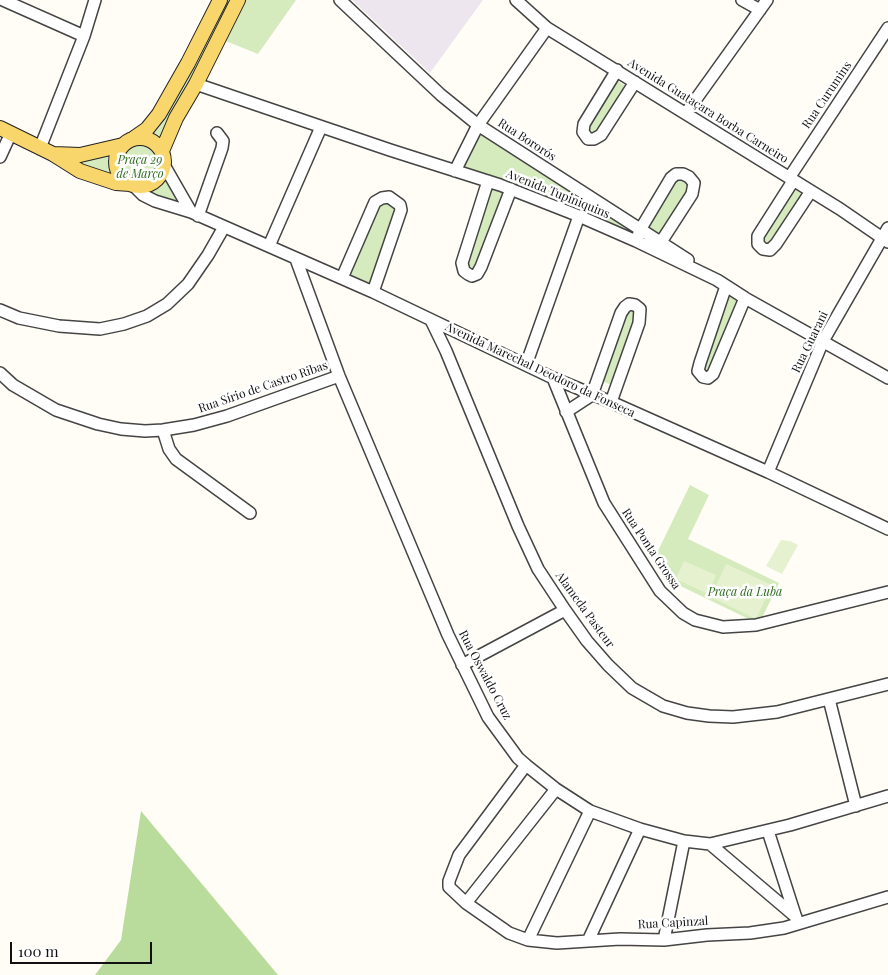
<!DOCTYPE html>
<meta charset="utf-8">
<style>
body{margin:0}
#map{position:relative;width:888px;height:975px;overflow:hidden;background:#fffdf5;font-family:"Playfair Display",serif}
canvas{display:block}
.scale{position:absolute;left:10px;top:942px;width:142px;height:22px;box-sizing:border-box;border:2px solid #111;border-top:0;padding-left:6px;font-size:15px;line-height:18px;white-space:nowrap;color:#111;-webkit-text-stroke:4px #fff;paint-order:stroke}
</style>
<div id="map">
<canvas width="888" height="975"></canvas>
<div class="scale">100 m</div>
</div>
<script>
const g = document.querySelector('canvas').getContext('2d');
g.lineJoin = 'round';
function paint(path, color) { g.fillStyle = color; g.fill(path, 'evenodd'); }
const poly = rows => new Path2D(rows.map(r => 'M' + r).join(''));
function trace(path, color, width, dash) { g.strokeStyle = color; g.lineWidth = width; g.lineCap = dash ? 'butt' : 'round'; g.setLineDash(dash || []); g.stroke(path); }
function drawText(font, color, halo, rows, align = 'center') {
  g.font = font + ' "Playfair Display",serif'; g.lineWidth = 5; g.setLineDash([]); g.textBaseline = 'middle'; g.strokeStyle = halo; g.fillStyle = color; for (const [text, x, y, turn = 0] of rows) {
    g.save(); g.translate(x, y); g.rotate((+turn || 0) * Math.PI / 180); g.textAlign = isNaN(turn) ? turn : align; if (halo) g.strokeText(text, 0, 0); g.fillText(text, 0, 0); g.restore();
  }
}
paint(poly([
 [352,0,483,0,430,73]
]), '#eee6ef');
paint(poly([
 [228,0,231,0,164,155,165,160,186,209,126,189,66,158,123,147,153,125,192,71],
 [245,0,296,0,258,54,223,40],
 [613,78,630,89,595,138,584,127],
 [477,130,539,170,636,234,511,182,477,272,465,269,491,177,458,167],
 [679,176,692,187,657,237,642,228],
 [790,186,806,197,770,249,758,236],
 [384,199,399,205,372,287,344,277,373,206],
 [727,295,740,300,712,371,705,376,702,364],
 [627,307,638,312,614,386,599,380],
 [690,485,709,495,688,539,779,583,759,624,664,578,654,559]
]), '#d5ebbd');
paint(poly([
 [141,811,278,975,95,975,121,940]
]), '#b9dc9c');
paint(poly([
 [781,540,790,541,798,545,782,574,766,566],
 [684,561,716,575,708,594,676,579],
 [726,564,772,585,756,619,711,597]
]), '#e6f2cf');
const minor = poly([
 [3,0,84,36],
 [340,0,441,95,478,125,688,260],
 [516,0,547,28,840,209,888,242],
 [742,0,760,10],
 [617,70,584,124,583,132,588,139,594,139,601,135,635,82],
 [196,84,390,150,500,185,579,216,636,241,717,280,745,298,888,378],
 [686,113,767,0],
 [40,148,84,36,95,0],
 [0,157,11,133],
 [164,165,191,212],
 [455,171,478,125,547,28],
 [789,178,888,28],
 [488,181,462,263,464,271,468,274,472,276,477,274,481,267,511,189],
 [793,181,758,236,758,244,763,249,770,250,776,244,811,191],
 [132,184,143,195,155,201,191,212,373,292,553,378,611,402,768,472,888,529],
 [198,216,222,148,223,141,217,133],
 [638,236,640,230,671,178,676,174,683,174,689,177,694,183,692,194,661,242],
 [269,246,321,127],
 [296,259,339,376,448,635,488,717,518,758,526,765,556,789,590,811,640,829,684,841,710,844,790,825,888,796],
 [342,278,375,202,382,198,389,197,400,205,401,210,373,292],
 [726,286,700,363,698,371,703,377,708,378,713,374,745,298],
 [0,310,19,318,59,326,100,329,124,324,147,316,167,304,188,284,208,255,224,227],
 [431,320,446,351,518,526,538,569,565,610,587,641,608,665,632,688,663,706,687,713,709,716,733,717,777,712,888,684],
 [526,365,579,216],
 [0,373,13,385,56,410,98,424,121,429,145,431,163,430,194,425,227,416,339,376],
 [553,378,604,503,660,591,683,613,695,620,723,627,756,625,888,592],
 [566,412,592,395,621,313,625,307,629,304,635,305,640,309,639,323,611,402],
 [163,430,169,449,176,459,250,513],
 [768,472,823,341,888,228],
 [462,665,565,610],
 [829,699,856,806],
 [526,765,459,855,449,881,449,887,466,903,509,933,528,940,557,943,620,939,664,940,707,935,750,933,784,928,888,897],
 [768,831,796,918],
 [710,844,796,917],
 [466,903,556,789],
 [528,940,590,811],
 [664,940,684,841],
 [588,941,640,829]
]);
const major = poly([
 [0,128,53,154,80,171,116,183,130,184],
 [134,138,147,129,159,114,188,63,220,0],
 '116 162a24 24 0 1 1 48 0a24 24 0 1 1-48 0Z',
 [162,151,176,118,196,84,238,0],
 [54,154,80,155,123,145]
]);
trace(minor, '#444', 14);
trace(major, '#222', 16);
trace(minor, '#fff', 11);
trace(major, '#f9d66b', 14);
drawText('12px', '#111', '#fff', [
 ["Rua Curumins",827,95,-56],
 ["Avenida Guataçara Borba Carneiro",708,111,32],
 ["Rua Bororós",527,140,33],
 ["Avenida Tupiniquins",558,194,22],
 ["Rua Guarani",810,342,-64],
 ["Avenida Marechal Deodoro da Fonseca",540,370,25],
 ["Rua Sírio de Castro Ribas",263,387,-19],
 ["Rua Ponta Grossa",651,549,56],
 ["Alameda Pasteur",585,610,54],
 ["Rua Oswaldo Cruz",485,675,62],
 ["Rua Capinzal",673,923,-3]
]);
drawText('italic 12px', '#2f6b1f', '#fff', [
 ["Praça 29",140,160],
 ["de Março",140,174],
 ["Praça da Luba",745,592]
]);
</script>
